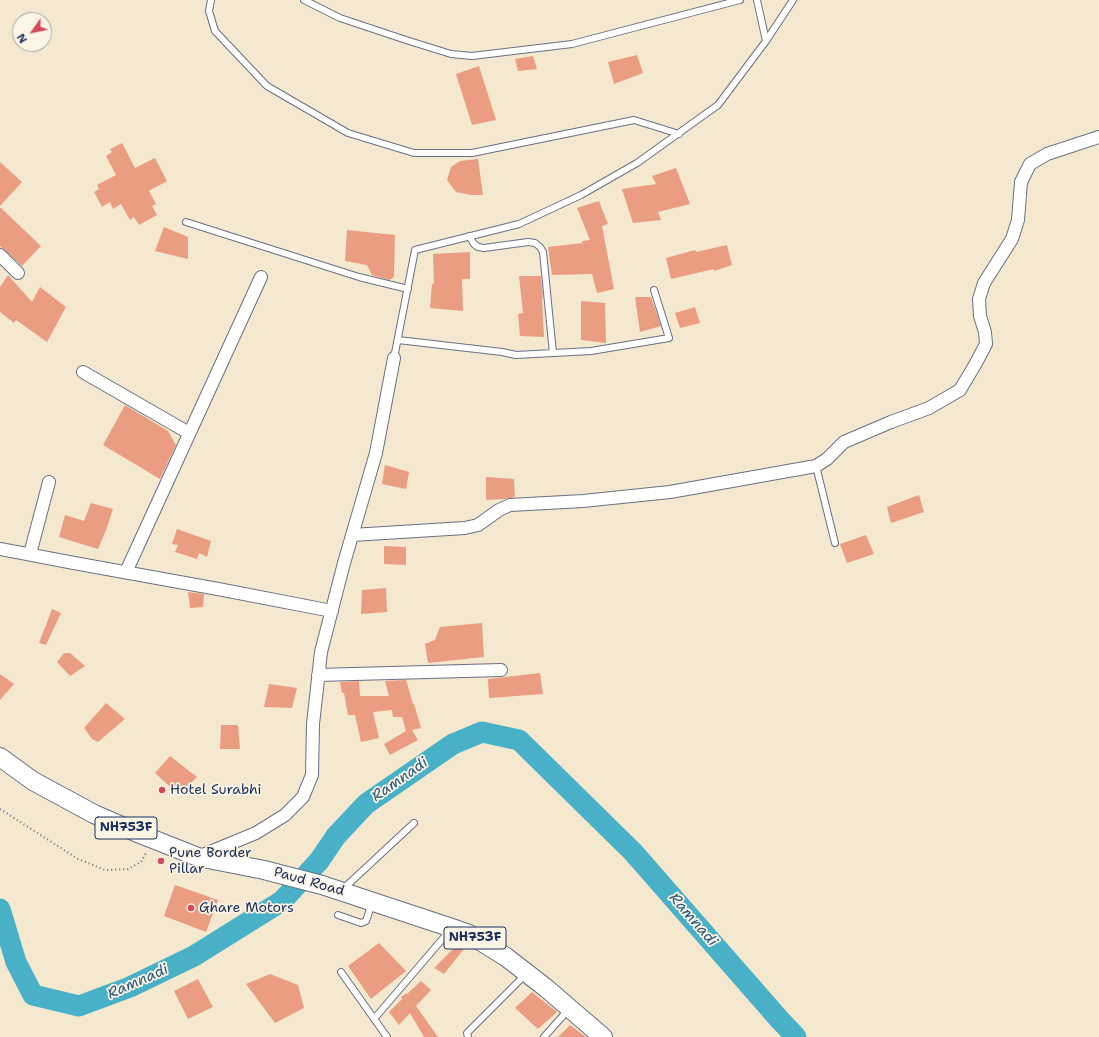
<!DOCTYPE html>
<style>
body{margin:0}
#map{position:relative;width:1099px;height:1037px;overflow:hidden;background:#f4e8cf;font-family:"Shantell Sans",sans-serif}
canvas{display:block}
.north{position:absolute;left:12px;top:12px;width:40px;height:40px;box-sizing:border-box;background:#fcf5e5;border:1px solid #a2a6af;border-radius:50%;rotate:237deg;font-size:11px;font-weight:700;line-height:16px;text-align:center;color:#1b2f5e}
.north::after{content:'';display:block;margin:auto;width:14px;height:18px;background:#d1495b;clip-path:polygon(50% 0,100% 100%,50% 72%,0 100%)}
</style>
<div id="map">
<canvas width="1099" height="1037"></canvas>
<div class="north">N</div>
</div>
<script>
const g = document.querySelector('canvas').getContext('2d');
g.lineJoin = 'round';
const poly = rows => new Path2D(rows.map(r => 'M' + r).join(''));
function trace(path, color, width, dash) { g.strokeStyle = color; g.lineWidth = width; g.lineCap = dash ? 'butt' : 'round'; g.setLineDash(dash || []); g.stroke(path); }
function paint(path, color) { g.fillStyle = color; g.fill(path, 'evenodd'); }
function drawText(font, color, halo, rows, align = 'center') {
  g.font = font + ' "Shantell Sans",sans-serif'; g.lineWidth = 3.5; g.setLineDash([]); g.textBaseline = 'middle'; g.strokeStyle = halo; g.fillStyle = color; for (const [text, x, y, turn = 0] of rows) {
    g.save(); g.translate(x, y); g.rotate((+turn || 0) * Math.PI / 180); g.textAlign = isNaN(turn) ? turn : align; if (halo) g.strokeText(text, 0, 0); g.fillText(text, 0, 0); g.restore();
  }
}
trace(poly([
 [0,909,16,962,33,995,79,1006,130,987,194,956,282,901,319,861,336,836,366,804,453,744,482,732,519,740,633,852,779,1019,796,1037]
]), '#48b1c7', 21);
paint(poly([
 [637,55,643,73,614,84,608,62],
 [533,56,537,69,518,71,515,59],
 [479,66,496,120,472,125,456,74],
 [122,143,135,168,155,158,167,181,149,191,156,204,152,206,157,215,139,225,134,217,130,220,121,204,113,209,110,202,102,207,94,192,99,189,97,185,116,175,106,156,112,152,110,149],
 [478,159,483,195,471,195,456,192,447,180,451,167,460,161],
 [0,162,22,182,0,206],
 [676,168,690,204,658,212,661,220,633,223,622,189,656,184,652,176],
 [599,201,608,224,602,226,614,289,597,293,592,274,552,275,548,247,583,243,582,241,590,240,577,208],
 [0,207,41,246,22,266,0,246],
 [164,227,188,237,188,259,155,251],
 [347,230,395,235,394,277,389,280,372,275,367,265,345,261],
 [727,245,732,265,714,271,714,269,671,279,666,258,695,250,696,252],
 [470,252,470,279,462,279,463,311,430,308,432,284,434,284,433,254],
 [8,275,32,302,40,287,66,307,47,342,16,320,14,323,0,312,0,287],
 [519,276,541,276,543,298,542,298,544,337,520,336,518,314,523,313],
 [635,297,651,297,661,326,640,332],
 [581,301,605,303,606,343,581,340],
 [695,307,700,323,680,328,675,313],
 [125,405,168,431,176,445,160,479,103,445],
 [385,465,409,472,406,489,382,484],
 [486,477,514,479,515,497,505,499,486,500],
 [919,495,924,512,891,523,887,507],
 [91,503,113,509,106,530,98,549,59,537,65,515,84,521],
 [177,529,211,541,207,557,199,553,197,559,175,552,178,545,172,544],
 [866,535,874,554,847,563,840,544],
 [384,546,406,547,406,565,384,564],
 [386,588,387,612,361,614,362,590],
 [188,592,204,594,203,607,190,608],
 [52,609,61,613,46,645,39,643],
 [482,623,484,657,428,663,425,644,435,640,440,627],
 [64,653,70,653,85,666,70,676,57,662],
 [540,673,543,694,489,698,488,679],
 [0,674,14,684,0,700],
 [406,680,413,704,414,704,421,728,412,730,418,740,390,755,384,744,406,731,402,717,393,717,392,710,373,712,379,738,361,742,355,715,348,715,344,693,342,693,340,682,359,681,360,696,389,696,385,681],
 [269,684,297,688,292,708,264,707],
 [106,703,125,719,98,742,92,739,84,728],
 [221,725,238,725,240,749,220,749],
 [170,756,197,777,179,795,155,773],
 [175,885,218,900,206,932,164,916],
 [460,942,467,945,444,974,434,968],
 [379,943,406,971,371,999,348,966],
 [270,974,298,985,304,1008,275,1023,246,984],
 [198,979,213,1007,188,1019,174,991],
 [421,981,431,990,416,1006,438,1037,424,1037,410,1013,399,1025,389,1012,402,999,401,997,407,993,407,994],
 [532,992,557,1012,538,1029,515,1008],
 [570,1025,586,1037,558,1037]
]), '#eb9d81');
const service = poly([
 [211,0,209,11,215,31,267,86,348,133,414,153,472,153,634,120,679,134],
 [304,0,340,18,406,40,451,54,472,56,572,44,740,0],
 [757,0,766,41],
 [186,222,359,277,408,289],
 [469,236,474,244,478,247,484,248,528,242,535,243,540,247,543,252,553,353],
 [398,340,502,352,516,355,591,351,669,338,654,290],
 [394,358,415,250,519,224,581,195,637,163,718,105,766,41,793,0],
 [816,466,835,543],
 [342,890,414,823],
 [338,915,361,923,366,921,372,903],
 [341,972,387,1037],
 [374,1019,451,929],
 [468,1037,467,1033,526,974],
 [544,1037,569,1009]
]);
const minor = poly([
 [0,255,18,273],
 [83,372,189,433],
 [352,535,465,528,478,525,499,510,510,505,583,501,670,492,816,466,827,459,844,442,891,422,929,408,960,390,976,363,986,344,985,332,980,316,979,299,984,283,1012,239,1018,220,1021,182,1030,164,1047,154,1099,137],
 [0,549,74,563,218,589,332,611],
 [30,554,49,482],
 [126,572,261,277],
 [318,675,501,670],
 [198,857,256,833,285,815,303,797,312,775,313,724,321,652,344,563,376,453,394,358]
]);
const primary = poly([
 [0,757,33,781,94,814,140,834,198,857,264,870,322,885,452,928,469,934,506,957,546,988,603,1037]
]);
trace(service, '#677086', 8);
trace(minor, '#677086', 14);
trace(primary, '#677086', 20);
trace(poly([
 [0,809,78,859,105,870,128,869,141,862,146,853]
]), '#677086', 2, [1, 3]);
trace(service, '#fff', 6);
trace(minor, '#fff', 12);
trace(primary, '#fff', 18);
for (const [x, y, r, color] of [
 [162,790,4,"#d1495b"],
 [161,861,4,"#d1495b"],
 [191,908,4,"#d1495b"]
]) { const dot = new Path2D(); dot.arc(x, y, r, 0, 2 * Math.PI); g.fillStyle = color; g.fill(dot); trace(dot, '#fcf5e5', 1.5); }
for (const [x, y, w] of [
 [126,828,62],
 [475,938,62]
]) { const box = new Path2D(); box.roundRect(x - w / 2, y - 11, w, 22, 3); g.fillStyle = '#fcf5e5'; g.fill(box); trace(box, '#1b2f5e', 1); }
drawText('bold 13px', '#1b2f5e', null, [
 ["NH753F",126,828],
 ["NH753F",475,938]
]);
drawText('14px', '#1b2f5e', '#fcf5e5', [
 ["Hotel Surabhi",170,790],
 ["Pune Border",169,853],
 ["Pillar",169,869],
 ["Ghare Motors",199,908]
], 'left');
drawText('14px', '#1b2f5e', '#fcf5e5', [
 ["Paud Road",309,882,16]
]);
drawText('italic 15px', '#2b5c83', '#fcf5e5', [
 ["Ramnadi",400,780,-35],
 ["Ramnadi",693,920,49],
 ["Ramnadi",138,982,-24]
]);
</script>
